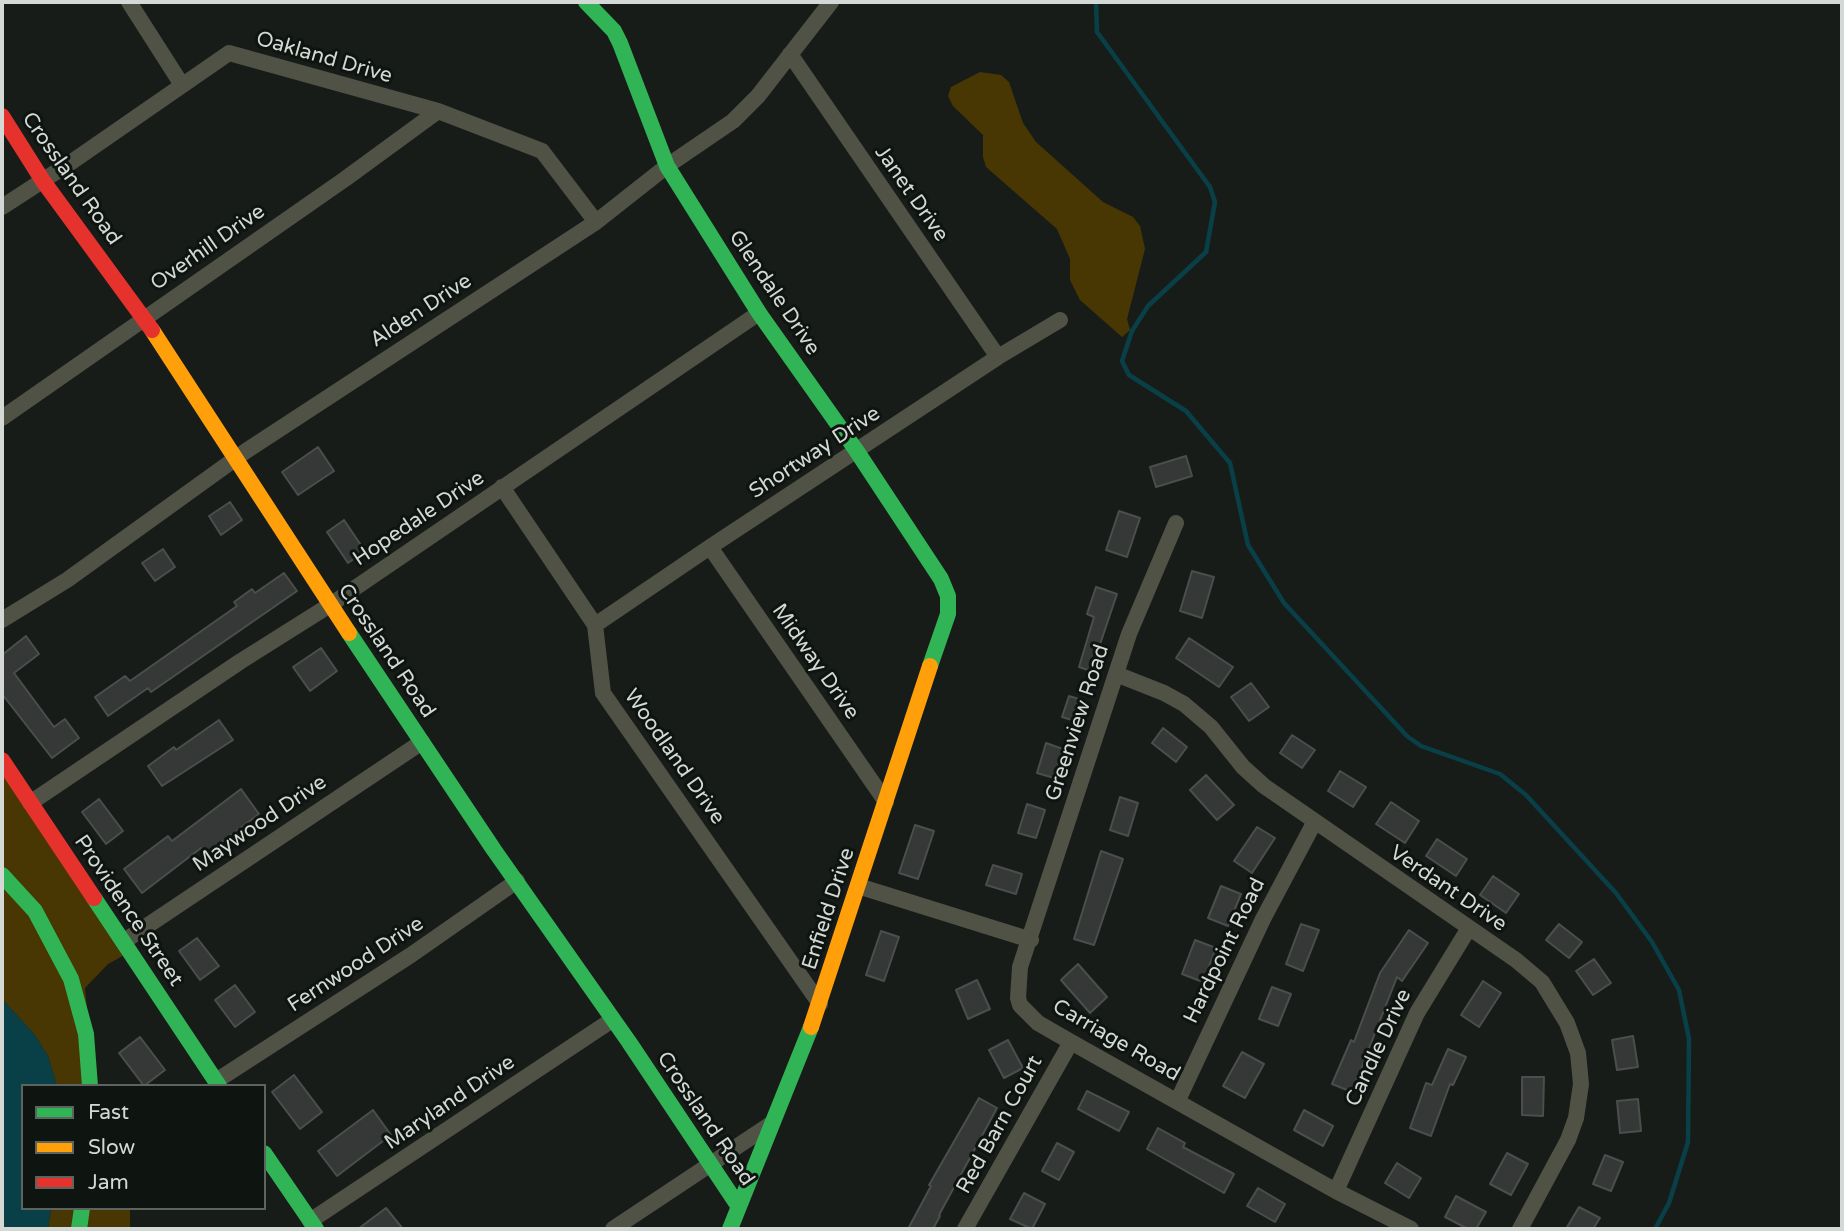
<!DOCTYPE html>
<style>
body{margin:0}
#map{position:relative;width:1844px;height:1231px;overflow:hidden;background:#181c19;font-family:"Varela Round",sans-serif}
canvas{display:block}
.frame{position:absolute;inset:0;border:4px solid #d4d9d5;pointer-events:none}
.legend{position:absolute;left:21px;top:1084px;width:245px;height:126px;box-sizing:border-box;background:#0e140f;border:2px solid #5d635e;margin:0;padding:9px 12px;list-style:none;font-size:21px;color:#d4d9d5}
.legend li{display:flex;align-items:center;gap:14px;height:35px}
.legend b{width:35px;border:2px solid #5d635e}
</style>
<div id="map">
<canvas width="1844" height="1231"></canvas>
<div class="frame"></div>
<ul class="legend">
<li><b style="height:9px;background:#30b455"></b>Fast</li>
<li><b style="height:9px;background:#ff9f0a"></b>Slow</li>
<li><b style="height:9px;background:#e5322d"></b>Jam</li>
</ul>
</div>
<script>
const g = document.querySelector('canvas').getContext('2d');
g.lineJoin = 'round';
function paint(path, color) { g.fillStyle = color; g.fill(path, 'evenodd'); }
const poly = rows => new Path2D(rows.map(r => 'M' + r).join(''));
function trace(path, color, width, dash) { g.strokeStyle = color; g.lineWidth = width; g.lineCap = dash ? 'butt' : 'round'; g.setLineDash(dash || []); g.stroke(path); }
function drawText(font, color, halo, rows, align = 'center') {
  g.font = font + ' "Varela Round",sans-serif'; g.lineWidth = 6; g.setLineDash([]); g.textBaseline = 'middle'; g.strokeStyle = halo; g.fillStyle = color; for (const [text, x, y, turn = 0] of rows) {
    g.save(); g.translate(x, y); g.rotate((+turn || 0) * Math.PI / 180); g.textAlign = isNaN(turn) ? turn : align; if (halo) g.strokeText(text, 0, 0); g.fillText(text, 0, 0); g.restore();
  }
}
paint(poly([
 [980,72,1001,75,1009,82,1023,123,1036,142,1103,202,1133,217,1140,226,1145,249,1127,319,1130,330,1122,337,1080,300,1070,280,1070,259,1057,229,986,167,983,157,983,135,953,106,948,96,951,87],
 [2,774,128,953,108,964,85,988,95,1086,57,1086,48,1056,34,1034,2,999],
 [51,1208,130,1208,130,1229,48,1229]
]), '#483703');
paint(poly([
 [2,999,34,1034,48,1056,57,1086,23,1086,23,1208,51,1208,48,1229,2,1229]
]), '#094048');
trace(poly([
 [1096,2,1097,32,1210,187,1215,202,1206,252,1148,306,1132,331,1122,361,1129,375,1186,411,1230,463,1248,545,1284,603,1407,736,1421,746,1500,774,1526,795,1616,893,1652,942,1679,990,1689,1039,1688,1142,1669,1203,1655,1229]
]), '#094048', 4.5);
const building = poly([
 [318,447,334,471,298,495,282,472,318,447],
 [1186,456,1192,476,1156,487,1150,467,1186,456],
 [230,502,242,520,221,535,209,516,230,502],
 [1119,511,1140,518,1127,557,1106,550,1119,511],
 [344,520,365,551,348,563,327,532,344,520],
 [163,549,175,567,155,581,142,563,163,549],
 [1192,571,1214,577,1202,618,1180,611,1192,571],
 [284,573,297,591,151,692,148,688,108,716,95,697,125,676,130,681,237,606,234,602,252,589,255,593,284,573],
 [1096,587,1117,594,1091,671,1079,667,1094,617,1087,614,1096,587],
 [26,636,39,654,14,673,54,727,65,719,79,738,52,758,2,694,2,655,26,636],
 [1189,638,1233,667,1219,687,1176,658,1189,638],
 [321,648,337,671,310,691,293,667,321,648],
 [1251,683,1269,707,1249,721,1231,697,1251,683],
 [1069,696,1082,700,1075,721,1062,717,1069,696],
 [219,720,233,740,162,786,148,766,174,747,176,750,219,720],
 [1163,728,1187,747,1176,762,1152,743,1163,728],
 [1292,735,1315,750,1302,768,1280,753,1292,735],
 [1046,743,1063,749,1054,778,1037,773,1046,743],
 [1340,771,1366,787,1353,807,1328,791,1340,771],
 [1206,775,1234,805,1217,820,1190,790,1206,775],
 [241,789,259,814,206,854,201,848,142,893,124,869,168,836,172,841,241,789],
 [1120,797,1138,803,1128,836,1110,830,1120,797],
 [99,799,123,831,106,844,82,812,99,799],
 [1391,802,1419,821,1405,843,1376,824,1391,802],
 [1027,804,1045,810,1036,838,1018,833,1027,804],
 [915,825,934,831,918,879,899,873,915,825],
 [1257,827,1275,838,1252,873,1234,861,1257,827],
 [1437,839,1467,859,1456,876,1426,856,1437,839],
 [1101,851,1123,859,1094,945,1074,939,1101,851],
 [993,865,1022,874,1016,894,986,885,993,865],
 [1493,876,1519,894,1506,913,1480,895,1493,876],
 [1221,886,1241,894,1228,926,1208,918,1221,886],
 [1301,924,1319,930,1303,971,1286,964,1301,924],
 [1559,924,1582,942,1569,958,1546,940,1559,924],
 [1409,930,1428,943,1402,981,1397,977,1352,1092,1332,1084,1351,1040,1354,1042,1380,973,1409,930],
 [881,931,899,937,884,981,866,975,881,931],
 [197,938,219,966,200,980,179,951,197,938],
 [1195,940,1216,948,1203,982,1182,974,1195,940],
 [1594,959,1611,983,1593,995,1576,971,1594,959],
 [1078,964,1107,997,1090,1013,1061,980,1078,964],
 [977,980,990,1009,968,1019,956,990,977,980],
 [1483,981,1501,993,1479,1027,1461,1015,1483,981],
 [235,985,255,1012,235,1027,215,1000,235,985],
 [1272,987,1291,994,1278,1026,1259,1019,1272,987],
 [1633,1036,1638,1067,1617,1070,1612,1040,1633,1036],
 [140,1037,165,1070,144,1086,119,1053,140,1037],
 [1008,1040,1023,1068,1004,1078,989,1050,1008,1040],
 [1448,1049,1466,1057,1453,1085,1450,1084,1431,1136,1410,1128,1426,1083,1432,1085,1448,1049],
 [1242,1052,1264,1064,1245,1098,1223,1086,1242,1052],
 [294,1075,322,1112,300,1129,272,1092,294,1075],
 [1522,1077,1544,1077,1543,1116,1522,1115,1522,1077],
 [1087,1091,1129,1112,1119,1131,1078,1109,1087,1091],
 [979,1098,997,1108,939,1215,940,1216,933,1229,908,1229,931,1186,929,1185,979,1098],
 [1638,1099,1641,1131,1620,1133,1617,1101,1638,1099],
 [373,1110,391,1135,337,1176,318,1151,373,1110],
 [1304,1110,1333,1126,1323,1146,1294,1130,1304,1110],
 [1158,1128,1185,1143,1183,1147,1234,1174,1224,1193,1147,1149,1158,1128],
 [1057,1143,1074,1152,1059,1180,1042,1171,1057,1143],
 [1507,1153,1528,1164,1511,1195,1490,1184,1507,1153],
 [1605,1155,1623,1162,1611,1191,1593,1184,1605,1155],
 [1397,1163,1421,1178,1409,1198,1385,1183,1397,1163],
 [1258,1188,1285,1204,1275,1222,1247,1206,1258,1188],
 [1024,1193,1045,1204,1032,1229,1010,1219,1024,1193],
 [1456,1196,1486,1212,1476,1229,1468,1229,1445,1217,1456,1196],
 [1579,1207,1600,1218,1593,1229,1566,1229,1579,1207],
 [386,1208,403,1229,358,1229,386,1208]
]);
paint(building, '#353836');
trace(building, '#4a4e4c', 2);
trace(poly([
 [129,2,182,85],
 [790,54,998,357],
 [2,207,73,161,229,53,438,111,542,151,596,222],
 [2,418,345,179,438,111],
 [502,487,595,625,603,693,820,1004],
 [1176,523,1129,634,1020,967,1018,998,1020,1005,1038,1023,1071,1042,1336,1191,1411,1229],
 [710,547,886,802],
 [2,620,67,580,246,451,596,222,667,166,733,121,758,96,831,2],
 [595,625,710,547,998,357,1060,320],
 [1116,674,1164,693,1184,704,1211,727,1243,767,1264,786,1516,960,1542,982,1567,1023,1578,1053,1581,1084,1576,1118,1568,1140,1520,1229],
 [30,803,241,661,330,605,759,313],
 [858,886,1031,940],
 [123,942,422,742],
 [216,1081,411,955,517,881],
 [1178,1100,1263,919,1314,823],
 [1336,1191,1417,1013,1469,928],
 [310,1221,612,1020],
 [613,1229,771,1124],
 [965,1229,1071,1042]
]), '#4f5245', 16);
trace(poly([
 [586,2,614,31,620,43,667,166,759,313,856,450,941,579,948,596,948,614,930,666],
 [349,633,494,850,629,1042,739,1207],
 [2,875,35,911,71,979,86,1034,90,1086],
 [94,898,219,1086],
 [264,1153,316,1229],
 [79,1229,82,1208],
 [730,1229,811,1027]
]), '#30b455', 16);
trace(poly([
 [152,330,349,633],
 [811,1027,930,666]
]), '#ff9f0a', 16);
trace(poly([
 [2,116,43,181,152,330],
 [2,760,94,898]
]), '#e5322d', 16);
drawText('21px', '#d4d9d5', '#0e140f', [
 ["Oakland Drive",324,58,16],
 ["Crossland Road",71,179,55],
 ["Janet Drive",911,194,55],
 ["Overhill Drive",208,248,-35],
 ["Glendale Drive",774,293,56],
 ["Alden Drive",421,311,-33],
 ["Shortway Drive",815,453,-33],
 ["Hopedale Drive",419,519,-34],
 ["Crossland Road",386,651,56],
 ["Midway Drive",815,662,55],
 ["Greenview Road",1078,723,-72],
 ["Woodland Drive",674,757,55],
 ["Maywood Drive",260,824,-34],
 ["Verdant Drive",1448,889,34],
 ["Enfield Drive",829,909,-72],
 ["Providence Street",128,911,56],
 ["Hardpoint Road",1225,951,-64],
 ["Fernwood Drive",356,965,-33],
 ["Carriage Road",1116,1041,30],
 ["Candle Drive",1379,1048,-65],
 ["Maryland Drive",450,1103,-34],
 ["Crossland Road",705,1119,56],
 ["Red Barn Court",1000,1125,-61]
]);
</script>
